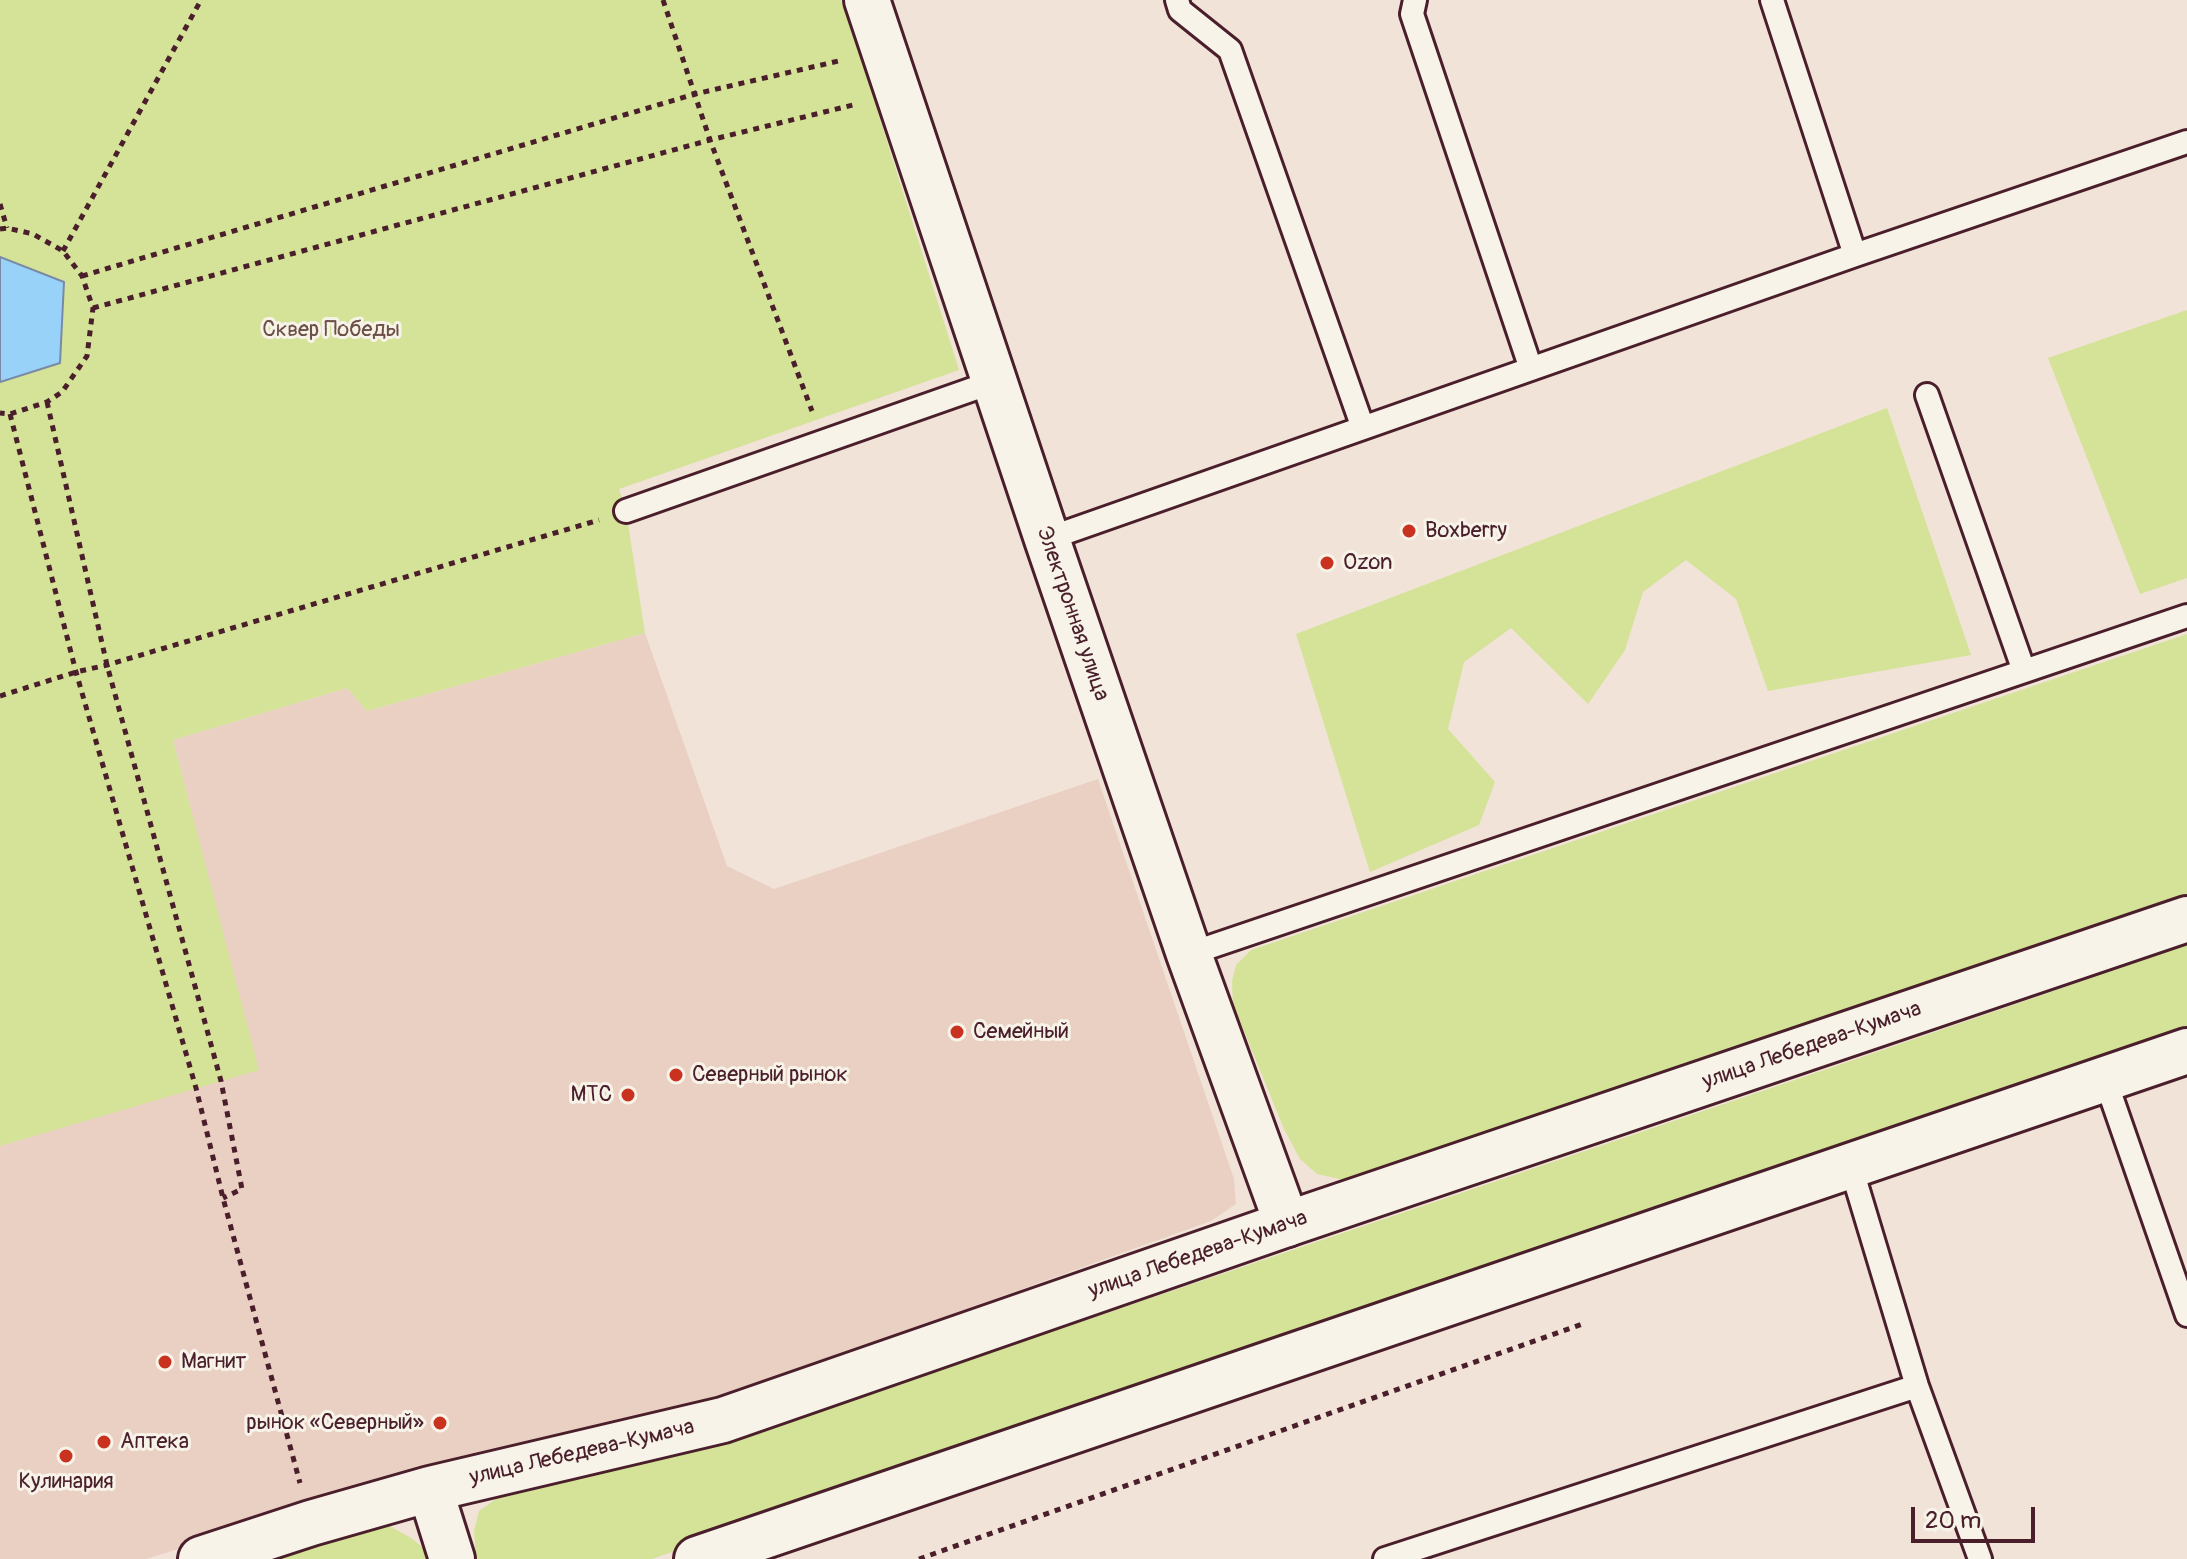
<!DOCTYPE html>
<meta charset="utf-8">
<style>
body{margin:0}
#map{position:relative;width:2187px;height:1559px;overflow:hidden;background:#f1e3d7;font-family:Pangolin,sans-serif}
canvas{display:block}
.scale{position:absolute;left:1911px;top:1507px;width:124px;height:36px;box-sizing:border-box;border:4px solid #4a1f2b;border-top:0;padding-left:10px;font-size:24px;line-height:28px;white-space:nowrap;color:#4a1f2b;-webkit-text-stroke:6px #f7f3e8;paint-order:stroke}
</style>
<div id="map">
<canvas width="2187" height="1559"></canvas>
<div class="scale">20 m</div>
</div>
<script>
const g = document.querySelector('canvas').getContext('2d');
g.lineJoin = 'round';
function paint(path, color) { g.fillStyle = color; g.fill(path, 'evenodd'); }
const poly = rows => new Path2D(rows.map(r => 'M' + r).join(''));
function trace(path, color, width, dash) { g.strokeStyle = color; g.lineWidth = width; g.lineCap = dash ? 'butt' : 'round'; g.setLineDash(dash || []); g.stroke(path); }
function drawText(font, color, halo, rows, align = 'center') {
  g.font = font + ' Pangolin,sans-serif'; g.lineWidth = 6; g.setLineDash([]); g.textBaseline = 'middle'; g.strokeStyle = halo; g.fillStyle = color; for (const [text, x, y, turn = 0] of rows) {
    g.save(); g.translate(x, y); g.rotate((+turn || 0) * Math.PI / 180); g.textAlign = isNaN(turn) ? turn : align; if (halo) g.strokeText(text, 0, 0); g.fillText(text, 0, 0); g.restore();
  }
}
paint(poly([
 [645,633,727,866,774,889,1098,779,1234,1179,1236,1204,1211,1221,744,1389,234,1532,146,1559,0,1559,0,1146,258,1069,173,740,347,688,367,711]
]), '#ead0c3');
paint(poly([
 [0,0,841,0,874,100,959,370,619,489,626,511,645,633,367,711,347,688,173,740,259,1070,0,1146],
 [2187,310,2187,578,2140,594,2048,358],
 [1887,408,1971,655,1768,691,1736,599,1686,560,1643,592,1625,650,1588,704,1511,628,1464,662,1448,729,1495,782,1479,825,1370,872,1296,634],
 [2187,634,2187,898,1369,1178,1344,1180,1317,1174,1300,1159,1284,1129,1233,1004,1232,981,1236,965,1251,950],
 [2187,945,2187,1032,1099,1403,652,1559,476,1559,474,1531,479,1511,496,1499,708,1448,1839,1065],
 [388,1525,411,1538,431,1554,434,1559,272,1559,366,1528]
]), '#d4e397');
const water = poly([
 [0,257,64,282,60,363,0,382,0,257]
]);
paint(water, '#98d2f8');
trace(water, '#798aa6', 2);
const lane = poly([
 [1177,0,1180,10,1230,50,1363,428],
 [1415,0,1412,14,1531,369],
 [1772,0,1855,255],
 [1927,395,2024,671],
 [626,511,993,382],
 [1047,539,1855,255,2187,142],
 [1189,954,2187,616],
 [2105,1079,2187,1315],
 [1851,1167,1917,1386,1980,1559],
 [1385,1559,1917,1386]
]);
const street = poly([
 [867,0,1047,539,1189,954,1287,1224]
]);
const secondary = poly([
 [430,1489,452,1559],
 [201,1559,311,1523,430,1489,723,1420,1287,1224,2187,919],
 [697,1559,2187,1051]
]);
trace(lane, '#4a1f2b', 28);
trace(street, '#4a1f2b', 50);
trace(secondary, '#4a1f2b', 50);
trace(poly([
 [663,0,710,140,812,411],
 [0,204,7,228],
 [0,229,7,228,33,234,63,251,82,276,93,308,87,356,62,392,47,402,10,414,0,413],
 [63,251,201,0],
 [82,276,695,94,843,60],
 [93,308,710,140,857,104],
 [47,402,107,665,221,1081,242,1189,223,1198],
 [10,414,76,672,196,1088,223,1198,300,1483],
 [0,696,76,672,107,665,599,520],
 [919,1559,1585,1323]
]), '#4a1f2b', 5, [6, 6]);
trace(lane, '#f7f3e8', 22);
trace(street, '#f7f3e8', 44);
trace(secondary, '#f7f3e8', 44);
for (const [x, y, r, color] of [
 [1409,531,8,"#c8321e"],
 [1327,563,8,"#c8321e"],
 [957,1032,8,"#c8321e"],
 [676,1075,8,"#c8321e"],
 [628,1095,8,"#c8321e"],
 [165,1362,8,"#c8321e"],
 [440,1423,8,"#c8321e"],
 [104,1442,8,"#c8321e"],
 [66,1456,8,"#c8321e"]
]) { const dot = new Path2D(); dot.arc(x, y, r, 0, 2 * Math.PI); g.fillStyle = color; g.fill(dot); trace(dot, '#f7f3e8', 3); }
drawText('22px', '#6c5046', '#f7f3e8', [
 ["Сквер Победы",331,330]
]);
drawText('22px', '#4a1f2b', '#f7f3e8', [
 ["Boxberry",1425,531],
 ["Ozon",1343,563],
 ["Семейный",973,1032],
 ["Северный рынок",692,1075],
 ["МТС",612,1095,"right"],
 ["Магнит",181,1362],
 ["рынок «Северный»",424,1423,"right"],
 ["Аптека",120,1442],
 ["Кулинария",66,1482,"center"]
], 'left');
drawText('22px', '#4a1f2b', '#f7f3e8', [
 ["Электронная улица",1072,614,71],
 ["улица Лебедева-Кумача",1812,1046,-19],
 ["улица Лебедева-Кумача",1198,1255,-19],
 ["улица Лебедева-Кумача",582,1453,-13]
]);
</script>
